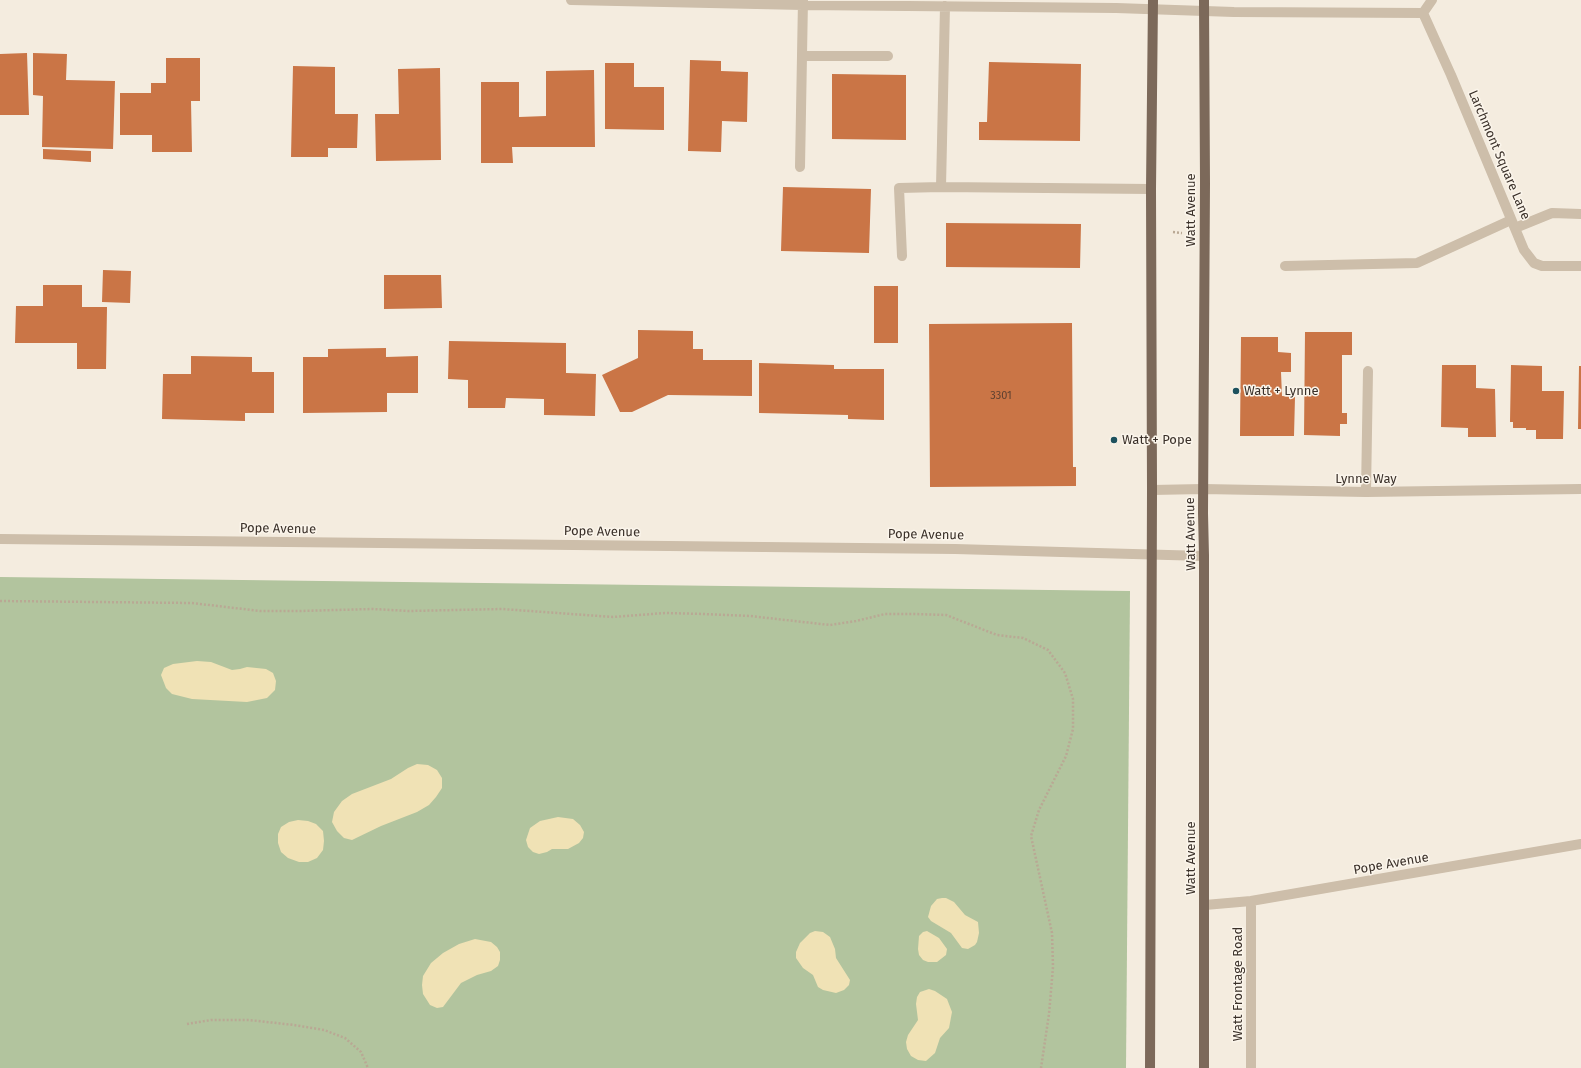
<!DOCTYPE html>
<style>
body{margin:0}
canvas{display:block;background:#f4ecdf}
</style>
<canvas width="1581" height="1068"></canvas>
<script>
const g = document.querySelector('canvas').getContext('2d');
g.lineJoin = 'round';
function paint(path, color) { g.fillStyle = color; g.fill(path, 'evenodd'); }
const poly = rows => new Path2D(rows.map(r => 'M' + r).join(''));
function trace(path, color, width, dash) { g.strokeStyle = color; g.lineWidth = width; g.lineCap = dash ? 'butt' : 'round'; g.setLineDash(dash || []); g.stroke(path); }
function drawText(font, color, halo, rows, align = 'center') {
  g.font = font + ' "Fira Sans",sans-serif'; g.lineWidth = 3; g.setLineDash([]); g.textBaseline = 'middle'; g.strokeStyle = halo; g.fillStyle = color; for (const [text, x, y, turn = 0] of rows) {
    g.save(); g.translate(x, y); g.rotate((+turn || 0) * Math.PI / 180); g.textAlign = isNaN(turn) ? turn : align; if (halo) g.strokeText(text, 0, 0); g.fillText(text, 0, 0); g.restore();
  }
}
paint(poly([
 [0,577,1130,591,1126,1068,0,1068]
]), '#b2c49e');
paint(poly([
 [197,661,211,662,232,670,240,669,247,667,266,669,273,673,276,681,275,690,267,698,247,702,192,699,172,694,166,688,161,675,164,668,173,664],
 [417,764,428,765,437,770,442,778,442,788,436,797,429,805,417,812,381,826,352,840,344,838,337,831,332,822,334,812,342,801,352,794,391,779,408,768],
 [558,817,573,819,580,825,584,832,583,838,579,843,568,849,552,849,547,852,539,854,533,852,528,847,526,840,530,828,540,821],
 [298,820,308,821,316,824,323,831,324,841,323,850,317,858,308,862,299,862,288,858,281,852,278,843,278,834,281,827,289,822],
 [942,898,946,898,954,902,965,915,978,922,979,933,977,942,975,945,968,949,962,948,951,933,931,921,928,917,931,906,937,899],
 [815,931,823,932,830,937,835,949,836,958,850,980,849,985,844,990,836,993,823,990,818,987,813,975,803,968,796,958,796,952,800,943,810,933],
 [927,931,939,938,947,949,946,955,937,962,928,962,923,960,919,955,918,949,919,936,923,932],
 [475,939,491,942,497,947,500,952,500,960,498,966,491,971,477,975,461,983,443,1007,437,1008,430,1005,423,994,422,985,423,976,431,963,443,953,459,944],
 [929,989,935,991,947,999,952,1012,949,1028,940,1038,935,1053,926,1061,918,1060,911,1056,907,1049,906,1042,908,1035,918,1020,916,1004,917,997,920,992]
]), '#f0e2b5');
paint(poly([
 [27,53,29,115,0,115,0,54],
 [33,53,67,54,66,80,115,81,113,149,42,147,43,96,33,95],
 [166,58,200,58,200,101,191,101,192,152,152,152,152,135,120,135,120,93,151,93,151,83,166,83],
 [690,60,721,61,721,71,748,72,747,122,722,121,721,152,688,151],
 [989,62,1081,64,1080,141,979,140,979,122,987,122],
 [605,63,634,63,634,87,664,87,664,130,605,129],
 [293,66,335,67,335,114,358,114,357,148,328,148,328,157,291,157],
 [440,68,441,160,376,161,375,114,399,114,398,69],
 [594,70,595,147,512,147,513,163,481,163,481,82,519,82,519,117,546,116,546,71],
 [832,74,906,75,906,140,832,139],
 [43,149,91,151,91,162,43,159],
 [783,187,871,189,869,253,781,251],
 [946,223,1081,224,1080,268,946,267],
 [103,270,131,271,130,303,102,302],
 [384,275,441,275,442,308,384,309],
 [43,285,82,285,82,307,107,307,106,369,77,369,77,343,15,343,16,306,43,306],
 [874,286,898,286,898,343,874,343],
 [1072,323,1073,467,1076,467,1076,486,930,487,929,324],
 [638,330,693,331,693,349,703,349,703,360,752,360,752,396,668,395,632,412,620,412,602,375,638,358],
 [1305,332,1352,332,1352,355,1342,355,1342,413,1347,413,1347,424,1340,424,1340,436,1304,435],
 [1241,337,1278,337,1278,352,1291,353,1291,372,1281,372,1282,396,1295,397,1294,436,1240,436],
 [449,341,566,343,566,373,596,374,595,416,544,415,544,399,506,398,505,408,468,408,468,380,448,379],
 [386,348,386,357,418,356,418,393,387,393,387,412,303,413,303,357,328,357,328,349],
 [191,356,252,357,252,372,274,372,274,413,245,413,245,421,162,419,163,374,191,374],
 [759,363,834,365,834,369,884,369,884,420,848,419,848,415,759,413],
 [1442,365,1476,365,1476,388,1495,389,1496,437,1468,437,1468,428,1441,427],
 [1511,365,1542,366,1542,391,1564,391,1563,439,1536,439,1536,430,1526,430,1526,428,1513,428,1513,422,1510,422],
 [1579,366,1581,366,1581,429,1578,429]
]), '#ca7546');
trace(poly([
 [1173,232,1182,233],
 [0,601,192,603,260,611,299,611,373,609,409,611,502,609,613,617,665,613,704,614,750,616,830,625,856,621,885,614,915,614,946,615,997,635,1023,638,1048,650,1065,673,1073,699,1073,729,1066,756,1039,810,1031,836,1052,933,1053,967,1049,1014,1041,1068],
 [187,1024,211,1020,249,1020,294,1025,324,1030,345,1038,361,1052,368,1068]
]), '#b9a894', 2.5, [2, 2]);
trace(poly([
 [571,0,803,5,1116,8,1234,12,1423,13],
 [1432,0,1423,13,1451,75,1524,250,1534,263,1542,266,1581,266],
 [945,6,941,187,1151,189],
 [802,56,888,56],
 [800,167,803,0],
 [1515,228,1552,213,1581,214],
 [902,256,899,188,941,187],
 [1285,266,1417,263,1511,220],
 [1152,490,1203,489,1366,492,1581,489],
 [1366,492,1368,371],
 [0,539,955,549,1204,556],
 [1251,901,1251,1068],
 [1205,905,1251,901,1581,844]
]), '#cdbeaa', 10);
trace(poly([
 [1204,0,1205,183,1203,513,1204,556,1204,1068],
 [1150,1068,1152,490,1151,189,1153,0]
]), '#7c695a', 10);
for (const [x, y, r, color] of [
 [1236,391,4,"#1d515d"],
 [1114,440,4,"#1d515d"]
]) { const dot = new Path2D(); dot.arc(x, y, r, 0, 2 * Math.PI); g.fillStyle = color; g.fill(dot); trace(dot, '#fbf5eb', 1.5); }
drawText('11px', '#5e4130', null, [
 ["3301",1001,396]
]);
drawText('13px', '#3a3029', '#fbf5eb', [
 ["Larchmont Square Lane",1499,155,67],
 ["Watt Avenue",1191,210,-90],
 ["Lynne Way",1366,479],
 ["Pope Avenue",278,529,1],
 ["Pope Avenue",602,532,1],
 ["Watt Avenue",1191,534,-91],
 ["Pope Avenue",926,535,1],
 ["Watt Avenue",1191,858,-90],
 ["Pope Avenue",1391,864,-10],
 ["Watt Frontage Road",1238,984,-90]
]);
drawText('13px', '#3a3029', '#fbf5eb', [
 ["Watt + Lynne",1244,391],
 ["Watt + Pope",1122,440]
], 'left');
</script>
